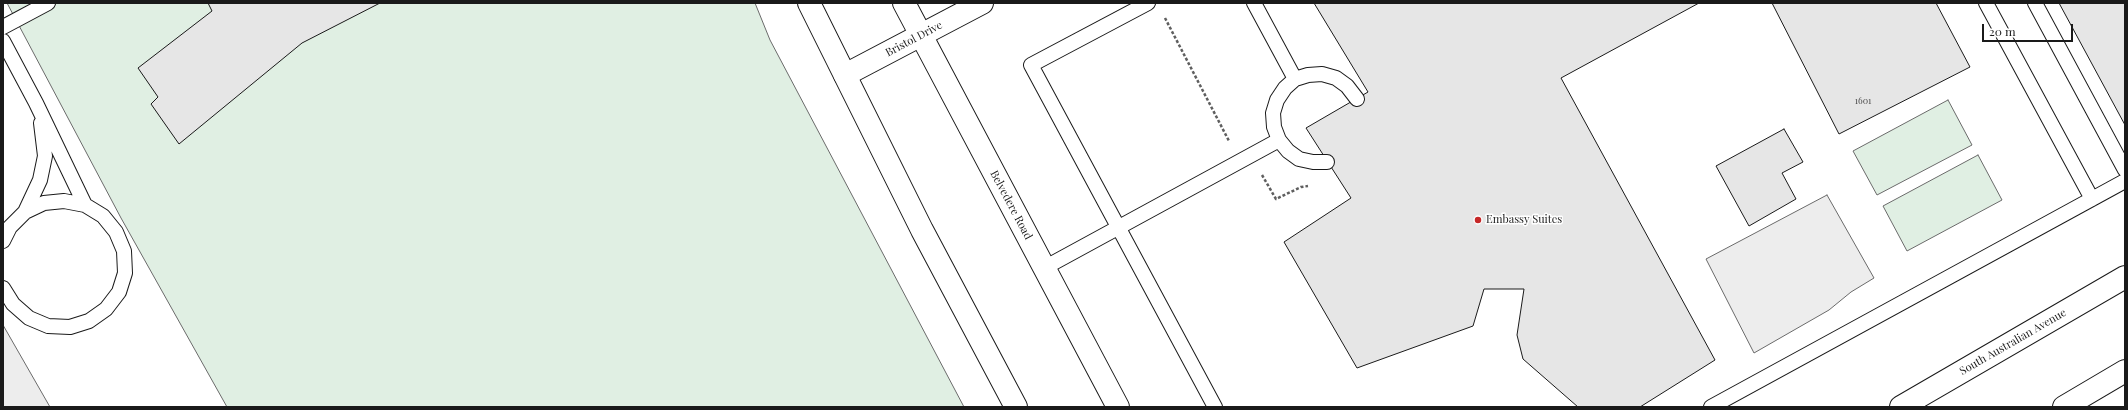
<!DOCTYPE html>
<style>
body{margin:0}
#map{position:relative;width:2128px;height:410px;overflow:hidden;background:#fff;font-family:"Playfair Display",serif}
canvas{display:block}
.frame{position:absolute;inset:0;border:4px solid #1a1a1a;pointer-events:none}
.scale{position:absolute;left:1982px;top:24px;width:91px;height:18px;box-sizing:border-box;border:2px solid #1a1a1a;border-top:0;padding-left:5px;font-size:12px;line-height:14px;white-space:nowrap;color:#1a1a1a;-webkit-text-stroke:3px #fff;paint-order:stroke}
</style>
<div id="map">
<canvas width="2128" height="410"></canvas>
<div class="frame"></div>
<div class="scale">20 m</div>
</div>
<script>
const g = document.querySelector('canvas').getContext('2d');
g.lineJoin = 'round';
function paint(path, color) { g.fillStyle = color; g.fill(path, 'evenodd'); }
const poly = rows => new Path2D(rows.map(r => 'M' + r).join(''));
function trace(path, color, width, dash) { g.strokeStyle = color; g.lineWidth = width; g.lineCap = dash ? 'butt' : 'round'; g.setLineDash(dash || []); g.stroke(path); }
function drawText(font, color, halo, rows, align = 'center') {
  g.font = font + ' "Playfair Display",serif'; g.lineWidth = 3; g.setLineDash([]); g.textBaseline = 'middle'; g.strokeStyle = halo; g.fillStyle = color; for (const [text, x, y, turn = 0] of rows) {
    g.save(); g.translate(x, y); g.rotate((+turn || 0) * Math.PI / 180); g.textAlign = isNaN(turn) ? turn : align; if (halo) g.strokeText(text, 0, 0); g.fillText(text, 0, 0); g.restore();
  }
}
const green = poly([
 [7,3,755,3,770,40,964,407,227,407,121,218,7,3],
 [1948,100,1972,145,1877,195,1853,151,1948,100],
 [1978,155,2002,200,1907,251,1883,206,1978,155]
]);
paint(green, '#e0efe3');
trace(green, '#6a6a6a', 1);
const parking = poly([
 [1827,195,1874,278,1851,292,1829,310,1754,353,1706,259,1827,195],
 [3,325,50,407,3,407,3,325]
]);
paint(parking, '#ededed');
trace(parking, '#6a6a6a', 1);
const building = poly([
 [208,3,380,3,302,43,179,144,151,104,158,97,138,68,212,11,208,3],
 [1314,3,1699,3,1561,78,1715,360,1640,407,1578,407,1523,359,1517,335,1524,289,1484,289,1473,326,1357,368,1284,242,1351,198,1306,128,1368,92,1314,3],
 [1772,3,1936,3,1970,67,1839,134,1772,3],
 [2059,3,2125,3,2125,125,2059,3],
 [1784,129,1803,162,1782,173,1796,199,1749,226,1716,166,1784,129]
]);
paint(building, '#e6e6e6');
trace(building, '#1a1a1a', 1);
const service = poly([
 [1148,3,1031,65,1215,407],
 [1254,3,1295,79],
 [1986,3,2092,199],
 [2035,3,2125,170],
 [3,27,48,3],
 [3,41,36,103,85,205],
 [1327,162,1313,162,1299,159,1288,151,1279,140,1274,127,1273,113,1277,100,1285,88,1295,79,1308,75,1322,74,1336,78,1347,86,1357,99],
 [25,212,40,180,45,156,41,123],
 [3,241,10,227,25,212,44,203,64,201,85,205,103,216,116,232,124,251,125,273,119,292,106,309,89,321,70,327,48,326,29,318,13,304,3,288],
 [1044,268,1279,140],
 [1711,407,2125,181]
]);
const minor = poly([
 [845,75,982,3]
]);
const secondary = poly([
 [1901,407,2125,277],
 [2064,407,2125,371]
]);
const primary = poly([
 [809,3,922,230,1016,407],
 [904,3,1118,407]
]);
trace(service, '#1a1a1a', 16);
trace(minor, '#1a1a1a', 24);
trace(secondary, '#1a1a1a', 24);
trace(primary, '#1a1a1a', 24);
trace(poly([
 [1165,18,1229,141],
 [1262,175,1276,199,1301,187,1308,186]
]), '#5f5f5f', 2.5, [3, 2]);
trace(service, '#fff', 14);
trace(minor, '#fff', 22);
trace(secondary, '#fff', 22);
trace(primary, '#fff', 22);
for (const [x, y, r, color] of [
 [1478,220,4,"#c62828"]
]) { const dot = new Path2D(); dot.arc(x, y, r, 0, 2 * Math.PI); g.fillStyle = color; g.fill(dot); trace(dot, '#fff', 1.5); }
drawText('9px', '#4d4d4d', null, [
 ["1601",1863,101]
]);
drawText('11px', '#1a1a1a', '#fff', [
 ["Bristol Drive",914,39,-28],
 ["Belvedere Road",1011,205,62],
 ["South Australian Avenue",2013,342,-30]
]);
drawText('11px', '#1a1a1a', '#fff', [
 ["Embassy Suites",1486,220]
], 'left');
</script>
